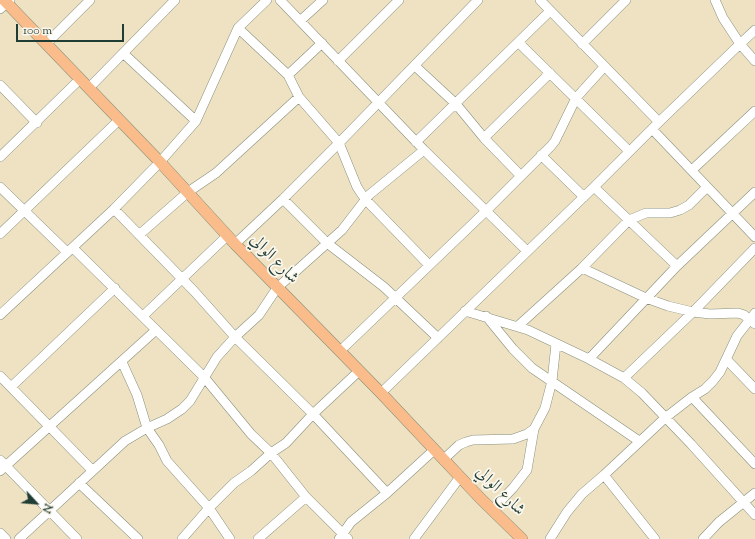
<!DOCTYPE html>
<meta charset="utf-8">
<style>
body{margin:0}
#map{position:relative;width:755px;height:539px;overflow:hidden;background:#efe2c3;font-family:"Sorts Mill Goudy",serif}
canvas{display:block}
.north{position:absolute;left:16px;top:483px;width:40px;height:40px;-webkit-text-stroke:3px #fbf7ec;paint-order:stroke;rotate:116deg;font-size:11px;font-weight:700;line-height:16px;text-align:center;color:#1f3d34}
.north::after{content:'';display:block;margin:auto;width:14px;height:18px;background:#1f3d34;clip-path:polygon(50% 0,100% 100%,50% 72%,0 100%)}
.scale{position:absolute;left:16px;top:24px;width:108px;height:18px;box-sizing:border-box;border:2px solid #1f3d34;border-top:0;padding-left:5px;font-size:12px;line-height:14px;white-space:nowrap;color:#1f3d34;-webkit-text-stroke:3px #fbf7ec;paint-order:stroke}
</style>
<div id="map">
<canvas width="755" height="539"></canvas>
<div class="north">N</div>
<div class="scale">100 m</div>
</div>
<script>
const g = document.querySelector('canvas').getContext('2d');
g.lineJoin = 'round';
const poly = rows => new Path2D(rows.map(r => 'M' + r).join(''));
function trace(path, color, width, dash) { g.strokeStyle = color; g.lineWidth = width; g.lineCap = dash ? 'butt' : 'round'; g.setLineDash(dash || []); g.stroke(path); }
function drawText(font, color, halo, rows, align = 'center') {
  g.font = font + ' "Sorts Mill Goudy",Amiri,serif'; g.lineWidth = 3.5; g.setLineDash([]); g.textBaseline = 'middle'; g.strokeStyle = halo; g.fillStyle = color; for (const [text, x, y, turn = 0] of rows) {
    g.save(); g.translate(x, y); g.rotate((+turn || 0) * Math.PI / 180); g.textAlign = isNaN(turn) ? turn : align; if (halo) g.strokeText(text, 0, 0); g.fillText(text, 0, 0); g.restore();
  }
}
const minor = poly([
 [280,0,424,150,527,251],
 [540,0,659,122],
 [715,0,723,18,740,44,755,61],
 [0,9,10,0],
 [300,21,323,0],
 [238,28,288,75,299,97,339,143,357,187,365,199,429,265],
 [519,43,629,151],
 [46,44,90,0],
 [582,44,626,0],
 [123,53,196,121],
 [338,61,399,0],
 [415,66,456,104,484,138,521,176],
 [288,75,322,43],
 [0,85,37,123],
 [89,88,175,0],
 [652,129,755,237],
 [484,138,550,73],
 [416,142,550,11],
 [541,155,584,197],
 [0,157,80,79],
 [692,170,755,111],
 [0,187,67,252],
 [594,187,677,266],
 [283,199,327,243,384,287,438,338],
 [114,209,194,291,235,337,313,414,387,493],
 [0,234,119,120],
 [139,235,188,192,216,173,299,97],
 [235,244,283,199,339,143,478,0],
 [73,248,204,377,251,434,271,453,306,497,348,539],
 [582,268,646,298,668,306,693,312,710,314,738,313,744,315,755,324],
 [465,311,528,330,589,359,624,378,642,393,691,444,755,515],
 [0,315,114,209,160,162,196,121,238,28,267,0],
 [143,316,227,236],
 [486,316,513,349,532,368,639,441],
 [518,326,582,268,629,220,646,213,670,213,680,210,689,205,707,187],
 [340,351,486,211,551,146,555,141,576,98,604,67],
 [589,359,677,266,755,192],
 [726,359,755,389],
 [122,362,137,395,147,428,159,445,167,461,209,508,230,539],
 [0,376,92,470],
 [624,378,693,312,755,248],
 [11,387,115,288],
 [381,393,594,187,659,122,740,44,755,30],
 [692,397,755,464],
 [444,459,459,445,466,442,473,440,513,439,527,434,534,429],
 [0,460,77,539],
 [0,471,156,330],
 [604,475,655,539],
 [79,483,138,539],
 [493,509,513,488,527,470,534,429,545,408,552,381,556,344],
 [0,533,6,539],
 [19,539,125,441,147,428,167,419,182,409,190,401,217,357,235,337,259,315,277,288,342,230,369,195,424,150],
 [182,539,209,508,234,483,251,471,271,453,286,443,313,414,359,371],
 [258,539,306,497],
 [339,539,351,522,387,493,434,450],
 [414,539,460,477],
 [550,539,567,512,582,494,604,475,665,418,692,397,705,389,713,381,720,372,737,336,755,313],
 [703,539,719,522,755,493]
]);
const major = poly([
 [4,0,160,162,235,244,381,393,480,498,522,539]
]);
trace(minor, '#87907c', 10);
trace(major, '#87907c', 12);
trace(minor, '#fff', 9);
trace(major, '#f9bc8a', 11);
drawText('17px', '#1f3d34', '#fbf7ec', [
 ["شارع الوالي",273,260,46],
 ["شارع الوالي",499,492,45]
]);
</script>
